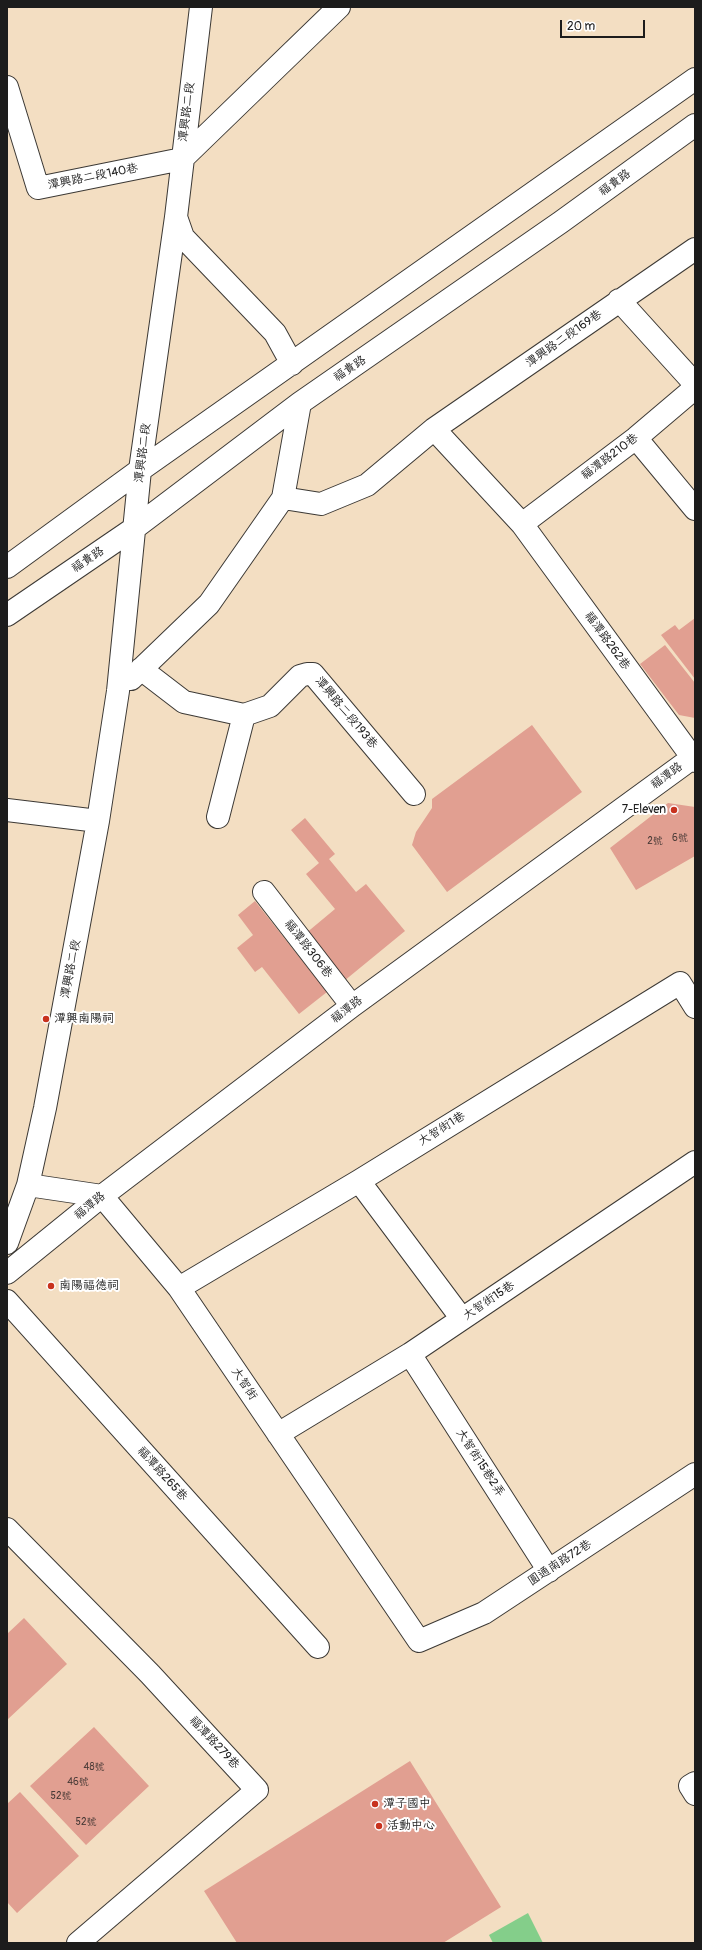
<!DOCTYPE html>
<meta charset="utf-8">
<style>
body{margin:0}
#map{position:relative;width:702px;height:1950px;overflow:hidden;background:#f3dec2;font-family:Pangolin,sans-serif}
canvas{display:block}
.frame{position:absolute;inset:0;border:8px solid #1c1c1c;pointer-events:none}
.scale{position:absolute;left:560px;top:20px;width:85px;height:18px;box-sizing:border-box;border:2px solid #1c1c1c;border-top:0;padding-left:5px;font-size:12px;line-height:14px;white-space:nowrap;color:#1c1c1c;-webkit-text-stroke:3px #fff;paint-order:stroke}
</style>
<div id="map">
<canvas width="702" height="1950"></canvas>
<div class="frame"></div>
<div class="scale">20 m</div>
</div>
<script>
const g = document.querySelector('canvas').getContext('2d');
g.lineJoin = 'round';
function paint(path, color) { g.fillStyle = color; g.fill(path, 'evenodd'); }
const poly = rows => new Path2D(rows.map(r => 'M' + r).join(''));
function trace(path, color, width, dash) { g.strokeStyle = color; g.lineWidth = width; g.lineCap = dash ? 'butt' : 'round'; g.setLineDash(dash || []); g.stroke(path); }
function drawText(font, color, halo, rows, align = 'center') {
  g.font = font + ' Pangolin,"LXGW WenKai TC",sans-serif'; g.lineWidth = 4; g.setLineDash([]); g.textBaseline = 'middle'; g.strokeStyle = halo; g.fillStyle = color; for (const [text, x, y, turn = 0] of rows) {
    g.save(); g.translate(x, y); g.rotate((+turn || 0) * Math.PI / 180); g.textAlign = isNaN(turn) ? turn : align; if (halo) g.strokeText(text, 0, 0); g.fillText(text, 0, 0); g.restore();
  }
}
paint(poly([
 [528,1913,543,1943,493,1943,489,1935]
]), '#84ce8a');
paint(poly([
 [695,618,695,679,661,635,675,625,679,630],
 [665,645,695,683,695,718,679,715,640,664],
 [532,725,582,792,447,892,412,845,416,832,432,808,432,799],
 [668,803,695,807,695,856,636,890,610,848],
 [305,818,335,854,329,859,356,892,366,884,405,931,344,981,305,934,335,909,306,874,319,863,291,830],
 [255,901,327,992,299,1014,262,967,255,972,237,948,253,935,238,915],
 [24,1618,67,1664,7,1720,7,1634],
 [94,1727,149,1786,86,1845,30,1786],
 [410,1761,501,1907,443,1943,237,1943,204,1891],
 [20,1792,79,1856,17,1913,7,1902,7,1804]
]), '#e19f91');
const minor = poly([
 [7,87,38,188,182,159,339,7],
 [176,217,183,237,275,333,292,364],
 [619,300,695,384],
 [434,429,522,524,695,761],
 [636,438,695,509],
 [283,498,321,504,367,485,434,429,695,249],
 [522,524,636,438,695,388],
 [7,567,140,470,695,79],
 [7,615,136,527,300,403,561,222,695,125],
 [141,669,184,702,244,715,270,706,300,676,307,674,313,674,414,794],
 [131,679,209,604,283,498,300,403],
 [7,810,98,821],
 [218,817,244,715],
 [264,892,352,1006],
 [359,1181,462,1319],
 [28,1185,102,1196,179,1288,419,1641,484,1613,695,1474],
 [7,1243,28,1185,45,1108,98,821,118,691,140,470,176,217,201,7],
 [7,1273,102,1196,352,1006,695,756],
 [179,1288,359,1181,680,983,695,1007],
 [7,1301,318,1647],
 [410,1354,549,1571],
 [278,1434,410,1354,695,1162],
 [7,1529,150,1674,257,1790,78,1943],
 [695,1783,690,1786,695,1794]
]);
trace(minor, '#3c3935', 24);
trace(minor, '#fff', 22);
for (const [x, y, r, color] of [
 [674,810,4,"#c8321e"],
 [46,1019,4,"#c8321e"],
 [51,1286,4,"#c8321e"],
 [375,1804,4,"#c8321e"],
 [379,1826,4,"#c8321e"]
]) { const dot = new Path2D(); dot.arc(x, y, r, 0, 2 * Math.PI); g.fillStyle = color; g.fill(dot); trace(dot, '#fff', 1.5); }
drawText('10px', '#4d3d39', null, [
 ["6號",680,838],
 ["2號",655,841],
 ["48號",94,1767],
 ["46號",78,1782],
 ["52號",61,1796],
 ["52號",86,1822]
]);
drawText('12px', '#1c1c1c', '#fff', [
 ["潭興路二段",187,112,-83],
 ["潭興路二段140巷",93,177,-11],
 ["福貴路",615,183,-36],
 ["潭興路二段169巷",564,339,-35],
 ["福貴路",350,369,-34],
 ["潭興路二段",143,453,-83],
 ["福潭路210巷",610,457,-37],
 ["福貴路",88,560,-34],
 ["福潭路262巷",607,641,54],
 ["潭興路二段193巷",346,713,50],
 ["福潭路",667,776,-36],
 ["福潭路306巷",308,949,52],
 ["潭興路二段",71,969,-79],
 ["福潭路",347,1010,-37],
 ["大智街1巷",442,1129,-32],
 ["福潭路",90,1206,-39],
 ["大智街15巷",489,1301,-34],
 ["大智街",244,1384,56],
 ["大智街15巷2弄",480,1463,57],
 ["福潭路265巷",162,1474,48],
 ["圓通南路72巷",560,1563,-33],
 ["福潭路279巷",214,1743,47]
]);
drawText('12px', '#1c1c1c', '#fff', [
 ["7-Eleven",666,810,"right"],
 ["潭興南陽祠",54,1019],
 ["南陽福德祠",59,1286],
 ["潭子國中",383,1804],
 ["活動中心",387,1826]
], 'left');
</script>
